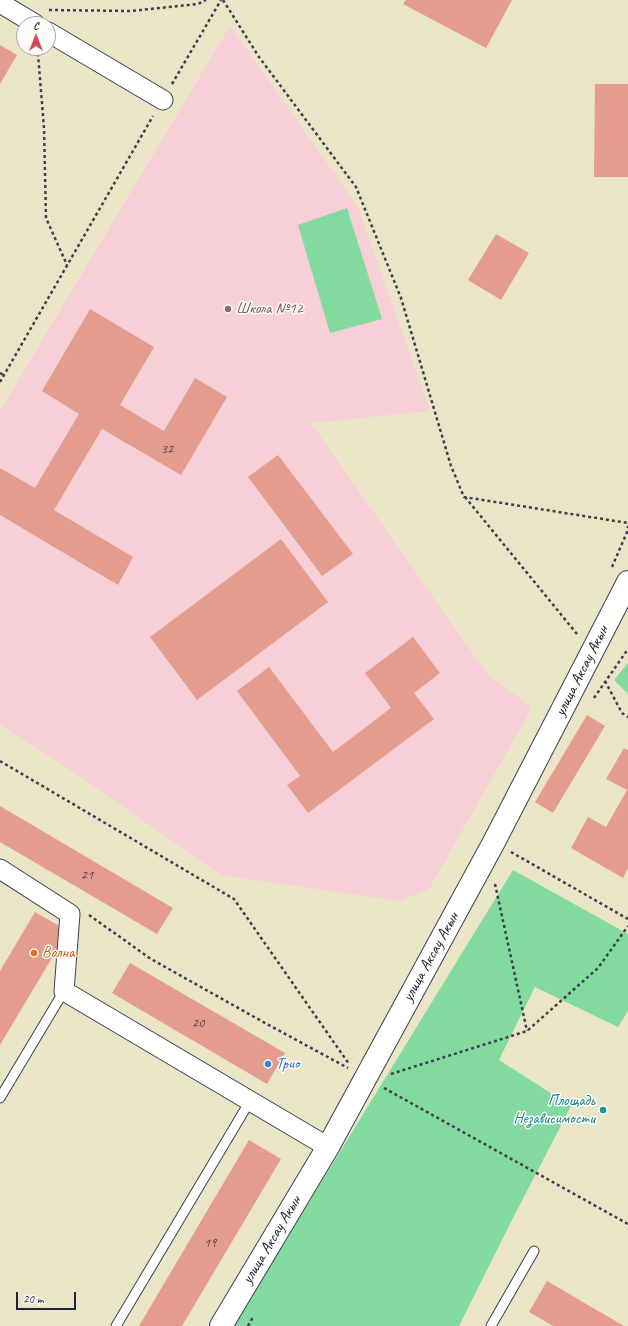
<!DOCTYPE html>
<meta charset="utf-8">
<style>
body{margin:0}
#map{position:relative;width:628px;height:1326px;overflow:hidden;background:#eae5c6;font-family:Caveat,sans-serif}
canvas{display:block}
.north{position:absolute;left:16px;top:16px;width:40px;height:40px;box-sizing:border-box;background:#fdfcf7;border:1px solid #a5a5ac;border-radius:50%;rotate:0deg;font-size:11px;font-weight:700;line-height:16px;text-align:center;color:#22223b}
.north::after{content:'';display:block;margin:auto;width:14px;height:18px;background:#d1495b;clip-path:polygon(50% 0,100% 100%,50% 72%,0 100%)}
.scale{position:absolute;left:16px;top:1292px;width:60px;height:18px;box-sizing:border-box;border:2px solid #22223b;border-top:0;padding-left:5px;font-size:12px;line-height:14px;white-space:nowrap;color:#22223b;-webkit-text-stroke:3px #fdfcf7;paint-order:stroke}
</style>
<div id="map">
<canvas width="628" height="1326"></canvas>
<div class="north">С</div>
<div class="scale">20 m</div>
</div>
<script>
const g = document.querySelector('canvas').getContext('2d');
g.lineJoin = 'round';
function paint(path, color) { g.fillStyle = color; g.fill(path, 'evenodd'); }
const poly = rows => new Path2D(rows.map(r => 'M' + r).join(''));
function trace(path, color, width, dash) { g.strokeStyle = color; g.lineWidth = width; g.lineCap = dash ? 'butt' : 'round'; g.setLineDash(dash || []); g.stroke(path); }
function drawText(font, color, halo, rows, align = 'center') {
  g.font = font + ' Caveat,sans-serif'; g.lineWidth = 3; g.setLineDash([]); g.textBaseline = 'middle'; g.strokeStyle = halo; g.fillStyle = color; for (const [text, x, y, turn = 0] of rows) {
    g.save(); g.translate(x, y); g.rotate((+turn || 0) * Math.PI / 180); g.textAlign = isNaN(turn) ? turn : align; if (halo) g.strokeText(text, 0, 0); g.fillText(text, 0, 0); g.restore();
  }
}
paint(poly([
 [230,26,358,207,430,411,311,423,487,674,532,708,429,889,399,901,221,875,69,769,0,725,0,411]
]), '#f6cfd7');
paint(poly([
 [347,208,382,319,330,333,298,225],
 [628,663,628,694,614,680],
 [513,870,628,934,628,1011,618,1027,535,987,499,1060,571,1106,514,1216,459,1326,233,1326]
]), '#83da9e');
paint(poly([
 [406,0,512,0,486,48,403,4],
 [0,45,17,55,0,84],
 [595,84,628,84,628,177,594,177],
 [496,234,529,253,501,300,468,280],
 [90,309,154,347,120,405,164,431,195,378,227,397,181,475,102,429,54,510,133,557,118,585,0,515,0,468,35,488,79,414,42,391],
 [278,455,353,554,322,576,248,477],
 [281,539,328,602,197,700,150,637],
 [413,637,440,673,414,693,434,719,308,813,287,785,300,776,237,691,269,667,333,752,391,708,365,673],
 [587,715,605,726,553,813,535,802],
 [624,748,628,750,628,868,623,878,571,848,588,817,606,827,627,790,606,779],
 [0,806,173,908,157,934,0,842],
 [35,912,68,931,0,1045,0,971],
 [130,963,285,1053,267,1084,112,993],
 [249,1140,281,1159,182,1326,139,1326],
 [547,1281,624,1326,553,1326,529,1312]
]), '#e49c8f');
const service = poly([
 [0,1098,64,991],
 [116,1326,250,1101],
 [491,1326,534,1251]
]);
const minor = poly([
 [0,3,35,24],
 [48,32,163,100],
 [0,869,70,914,64,991,328,1147]
]);
const tertiary = poly([
 [221,1326,328,1147,494,842,628,582]
]);
trace(service, '#403f50', 11);
trace(minor, '#403f50', 21);
trace(tertiary, '#403f50', 24);
trace(poly([
 [223,0,259,57,356,187,401,298,451,466,464,497,628,523],
 [49,10,131,11,198,4,206,0],
 [35,48,38,54,44,128,46,218,67,265],
 [172,84,221,0],
 [0,373,4,375],
 [0,382,153,116],
 [465,497,577,634],
 [612,567,627,532,628,526],
 [605,681,622,713,628,717],
 [594,698,628,649],
 [0,761,234,899,349,1064],
 [511,852,628,919],
 [495,884,527,1031],
 [89,915,151,959,265,1023,348,1068],
 [391,1074,527,1031,598,968,628,926],
 [384,1088,628,1224],
 [248,1326,253,1317]
]), '#403f50', 2.5, [3, 3]);
trace(service, '#fff', 9);
trace(minor, '#fff', 19);
trace(tertiary, '#fff', 22);
for (const [x, y, r, color] of [
 [228,309,4,"#8d6e63"],
 [34,953,4,"#e8710a"],
 [268,1064,4,"#3f7fe0"],
 [603,1110,4,"#0f9aa8"]
]) { const dot = new Path2D(); dot.arc(x, y, r, 0, 2 * Math.PI); g.fillStyle = color; g.fill(dot); trace(dot, '#fdfcf7', 1.5); }
drawText('14px', '#524050', null, [
 ["32",167,449],
 ["21",87,875],
 ["20",198,1023],
 ["19",210,1243]
]);
drawText('16px', '#785e54', '#fdfcf7', [
 ["Школа №12",236,309]
], 'left');
drawText('16px', '#22223b', '#fdfcf7', [
 ["улица Аксау Акын",582,671,-63],
 ["улица Аксау Акын",431,957,-61],
 ["улица Аксау Акын",272,1240,-59]
]);
drawText('16px', '#c56008', '#fdfcf7', [
 ["Волна",42,953]
], 'left');
drawText('16px', '#366cbe', '#fdfcf7', [
 ["Трио",276,1064]
], 'left');
drawText('16px', '#0d838f', '#fdfcf7', [
 ["Площадь",595,1101],
 ["Независимости",595,1119]
], 'right');
</script>
